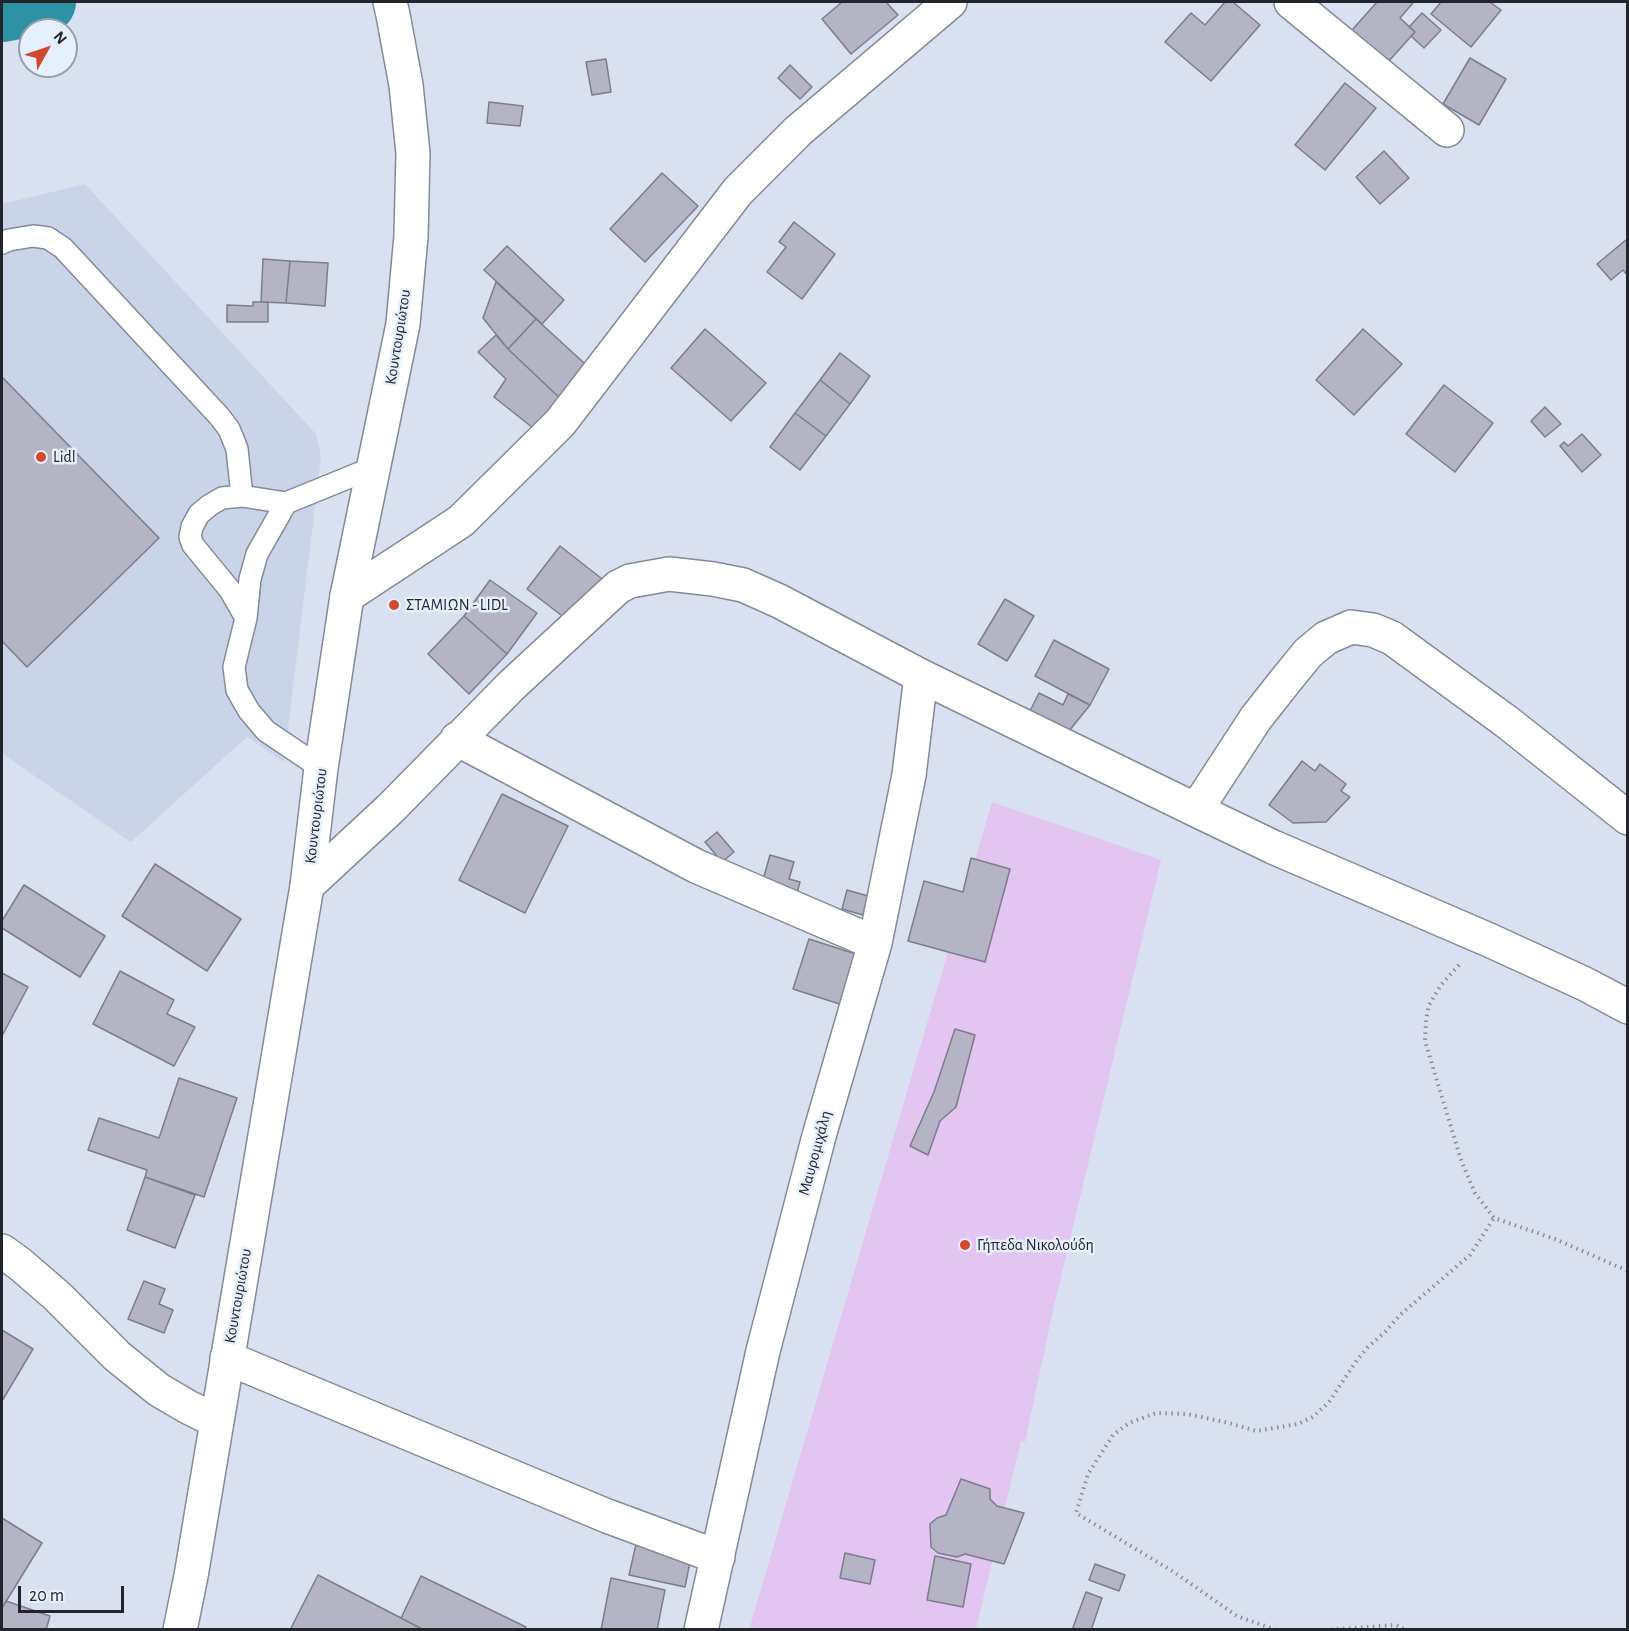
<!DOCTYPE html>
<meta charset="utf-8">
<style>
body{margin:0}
#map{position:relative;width:1629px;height:1631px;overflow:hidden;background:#d9e1f1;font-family:"Alegreya Sans",sans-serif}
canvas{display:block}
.frame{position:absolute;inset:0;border:3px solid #22252b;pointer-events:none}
.north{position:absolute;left:18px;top:18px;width:60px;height:60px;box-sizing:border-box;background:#e6effe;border:2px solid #989eaa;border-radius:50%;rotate:50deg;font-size:16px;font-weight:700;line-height:24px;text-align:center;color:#22252b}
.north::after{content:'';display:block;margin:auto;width:21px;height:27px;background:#d3482d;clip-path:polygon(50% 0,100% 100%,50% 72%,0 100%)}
.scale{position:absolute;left:18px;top:1586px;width:106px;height:27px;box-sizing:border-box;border:3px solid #22252b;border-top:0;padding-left:8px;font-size:18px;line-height:21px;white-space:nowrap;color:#22252b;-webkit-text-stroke:4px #e6effe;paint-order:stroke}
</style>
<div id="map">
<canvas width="1629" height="1631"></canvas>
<div class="frame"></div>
<div class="north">N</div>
<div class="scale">20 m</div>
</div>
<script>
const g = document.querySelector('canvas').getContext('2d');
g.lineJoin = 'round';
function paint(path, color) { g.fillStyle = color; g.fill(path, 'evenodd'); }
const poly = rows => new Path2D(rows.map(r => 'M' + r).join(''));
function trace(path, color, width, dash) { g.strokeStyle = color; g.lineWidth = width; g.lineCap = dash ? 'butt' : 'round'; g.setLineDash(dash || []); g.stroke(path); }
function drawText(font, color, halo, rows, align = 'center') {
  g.font = font + ' "Alegreya Sans",sans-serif'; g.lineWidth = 5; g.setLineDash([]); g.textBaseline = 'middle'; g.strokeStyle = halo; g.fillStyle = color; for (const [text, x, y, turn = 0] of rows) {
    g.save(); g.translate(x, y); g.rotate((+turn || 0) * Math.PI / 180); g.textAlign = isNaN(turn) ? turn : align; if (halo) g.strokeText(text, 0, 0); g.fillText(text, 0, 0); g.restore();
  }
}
paint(poly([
 [85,184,316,434,321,457,284,762,247,737,131,842,7,757,2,751,2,204]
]), '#c9d4e9');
paint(poly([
 [992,802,1161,860,1053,1310,1025,1442,1021,1441,976,1629,749,1630]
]), '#e2c5f0');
trace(poly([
 [2,10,44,2]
]), '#2d93a4', 64);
const building = poly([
 [842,2,886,2,898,15,851,54,822,19,842,2],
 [1225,2,1233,2,1260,25,1211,81,1165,42,1191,13,1205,25,1225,2],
 [1377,2,1412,2,1413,3,1400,18,1415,32,1388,62,1352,30,1377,2],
 [1441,2,1490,2,1501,10,1471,47,1431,14,1441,2],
 [1422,13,1441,30,1424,48,1411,36,1415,32,1409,27,1422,13],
 [1470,58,1506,79,1479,125,1443,104,1470,58],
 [606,59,611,92,592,95,586,62,606,59],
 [790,65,812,87,800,99,778,78,790,65],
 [1345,83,1376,108,1325,170,1295,145,1345,83],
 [489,102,523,106,520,126,487,123,489,102],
 [1384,151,1409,178,1380,204,1356,177,1384,151],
 [662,173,698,206,645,262,610,229,662,173],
 [794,222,835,254,802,299,767,272,786,247,779,242,794,222],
 [1627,239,1628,276,1623,270,1611,280,1597,264,1627,239],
 [507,246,564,300,542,324,484,270,507,246],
 [263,259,290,261,286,303,261,302,263,259],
 [290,261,328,263,325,306,286,303,290,261],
 [496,282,536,319,508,349,483,318,496,282],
 [253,302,268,302,268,322,227,322,227,305,253,306,253,302],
 [536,319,595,373,566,404,508,349,536,319],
 [705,329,766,383,731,421,671,368,705,329],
 [1363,329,1402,364,1354,415,1316,380,1363,329],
 [496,335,508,349,566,404,538,432,494,397,506,379,478,352,496,335],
 [840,353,870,376,850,404,820,380,840,353],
 [2,377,159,538,27,667,2,641,2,377],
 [820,380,850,404,826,436,795,413,820,380],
 [1444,385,1493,423,1455,472,1406,434,1444,385],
 [1545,407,1561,424,1545,437,1531,421,1545,407],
 [795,413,826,436,800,470,770,447,795,413],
 [1582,434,1601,455,1582,472,1560,446,1564,442,1568,446,1582,434],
 [560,546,606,582,574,625,527,589,560,546],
 [490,580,537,613,507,654,464,616,490,580],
 [1005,599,1034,616,1007,661,978,644,1005,599],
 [464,616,507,654,469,694,428,654,464,616],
 [1054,640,1109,669,1090,705,1035,676,1054,640],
 [1039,693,1063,705,1068,694,1090,705,1069,731,1030,711,1039,693],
 [1302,761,1315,771,1320,764,1346,784,1341,791,1350,797,1326,822,1293,823,1269,805,1302,761],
 [502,794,568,826,525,913,459,880,502,794],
 [717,832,734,852,722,862,705,842,717,832],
 [770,855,794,862,789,879,800,882,796,897,761,887,770,855],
 [971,858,1010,869,985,962,908,941,924,881,963,892,971,858],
 [155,864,241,919,207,971,122,916,155,864],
 [24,885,105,936,80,977,2,928,2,921,24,885],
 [847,890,868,896,863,915,842,909,847,890],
 [809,939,868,958,852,1008,793,989,809,939],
 [120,971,174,1000,167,1014,195,1027,174,1066,93,1024,120,971],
 [2,973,28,987,2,1036,2,973],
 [955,1029,975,1035,956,1107,940,1121,928,1155,910,1146,934,1092,955,1029],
 [179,1078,237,1098,204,1197,145,1177,147,1170,88,1150,99,1118,159,1138,179,1078],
 [145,1177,195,1195,175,1248,127,1230,145,1177],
 [144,1281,165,1289,159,1304,173,1310,164,1333,128,1319,144,1281],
 [2,1330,33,1349,2,1401,2,1330],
 [961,1479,990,1489,990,1499,997,1506,1024,1513,1004,1564,965,1554,957,1557,938,1553,931,1547,930,1524,937,1518,946,1515,961,1479],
 [2,1518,42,1543,2,1608,2,1518],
 [637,1540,692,1552,685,1587,629,1575,637,1540],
 [845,1553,875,1560,870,1584,840,1578,845,1553],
 [935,1556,971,1564,963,1607,927,1600,935,1556],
 [1095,1564,1125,1575,1119,1591,1089,1580,1095,1564],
 [318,1575,401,1618,424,1630,290,1630,318,1575],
 [421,1576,526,1627,524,1630,424,1630,401,1618,421,1576],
 [611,1578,665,1590,657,1630,601,1630,611,1578],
 [1086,1592,1102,1598,1091,1630,1072,1630,1086,1592],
 [6,1601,50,1616,46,1630,2,1630,2,1608,6,1601]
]);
paint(building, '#b5b4c4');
trace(building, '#7c7c8b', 1.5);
const lane = poly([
 [2,243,9,240,33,236,48,238,63,248,219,416,229,429,237,449,242,496],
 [286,503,257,554,250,579,246,618,234,667,237,690,249,711,266,731,321,768],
 [246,618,230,590,193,545,190,537,192,527,199,514,210,505,222,498,242,496,286,503,372,468]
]);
const street = poly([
 [1291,2,1447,130],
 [347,596,461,521,560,423,738,191,798,131,950,2],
 [457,739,696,866,875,943],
 [1196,810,1256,718,1286,680,1308,653,1326,638,1351,627,1373,630,1392,638,1507,722,1628,818],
 [307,886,391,808,511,686,618,587,630,581,669,574,713,579,743,585,779,601,921,676,1196,810,1273,847,1489,940,1585,984,1628,1007],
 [2,1251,20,1264,57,1296,117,1356,159,1390,188,1407,216,1421],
 [227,1358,607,1516,718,1557],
 [701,1630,763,1351,819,1136,875,943,909,775,921,676]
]);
const secondary = poly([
 [180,1630,191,1576,307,886,321,768,347,596,403,324,411,236,413,153,406,85,393,15,390,2]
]);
trace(lane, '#838b99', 24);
trace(street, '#838b99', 36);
trace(secondary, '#838b99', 36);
trace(poly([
 [1459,965,1441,985,1429,1005,1426,1020,1425,1041,1461,1160,1475,1193,1494,1218,1555,1239,1628,1271],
 [1276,1630,1237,1616,1174,1572,1076,1513,1088,1474,1113,1435,1129,1423,1156,1413,1187,1414,1229,1423,1256,1431,1298,1424,1313,1417,1329,1402,1357,1360,1368,1347,1386,1331,1400,1315,1470,1255,1494,1218],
 [1325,1630,1396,1625,1406,1630]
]), '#878d98', 4, [1.5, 4.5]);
trace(lane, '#fff', 21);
trace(street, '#fff', 33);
trace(secondary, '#fff', 33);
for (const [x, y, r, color] of [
 [41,457,6,"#d3482d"],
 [394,605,6,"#d3482d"],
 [965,1245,6,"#d3482d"]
]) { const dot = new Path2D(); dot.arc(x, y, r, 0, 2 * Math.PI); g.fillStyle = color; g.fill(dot); trace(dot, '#e6effe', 2); }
drawText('16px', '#22252b', '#e6effe', [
 ["Κουντουριώτου",398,337,-81],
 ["Κουντουριώτου",316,816,-83],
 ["Μαυρομιχάλη",815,1153,-75],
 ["Κουντουριώτου",238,1296,-80]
]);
drawText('16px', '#22252b', '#e6effe', [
 ["Lidl",53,457],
 ["ΣΤΑΜΙΩΝ - LIDL",406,605],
 ["Γήπεδα Νικολούδη",977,1245]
], 'left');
</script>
